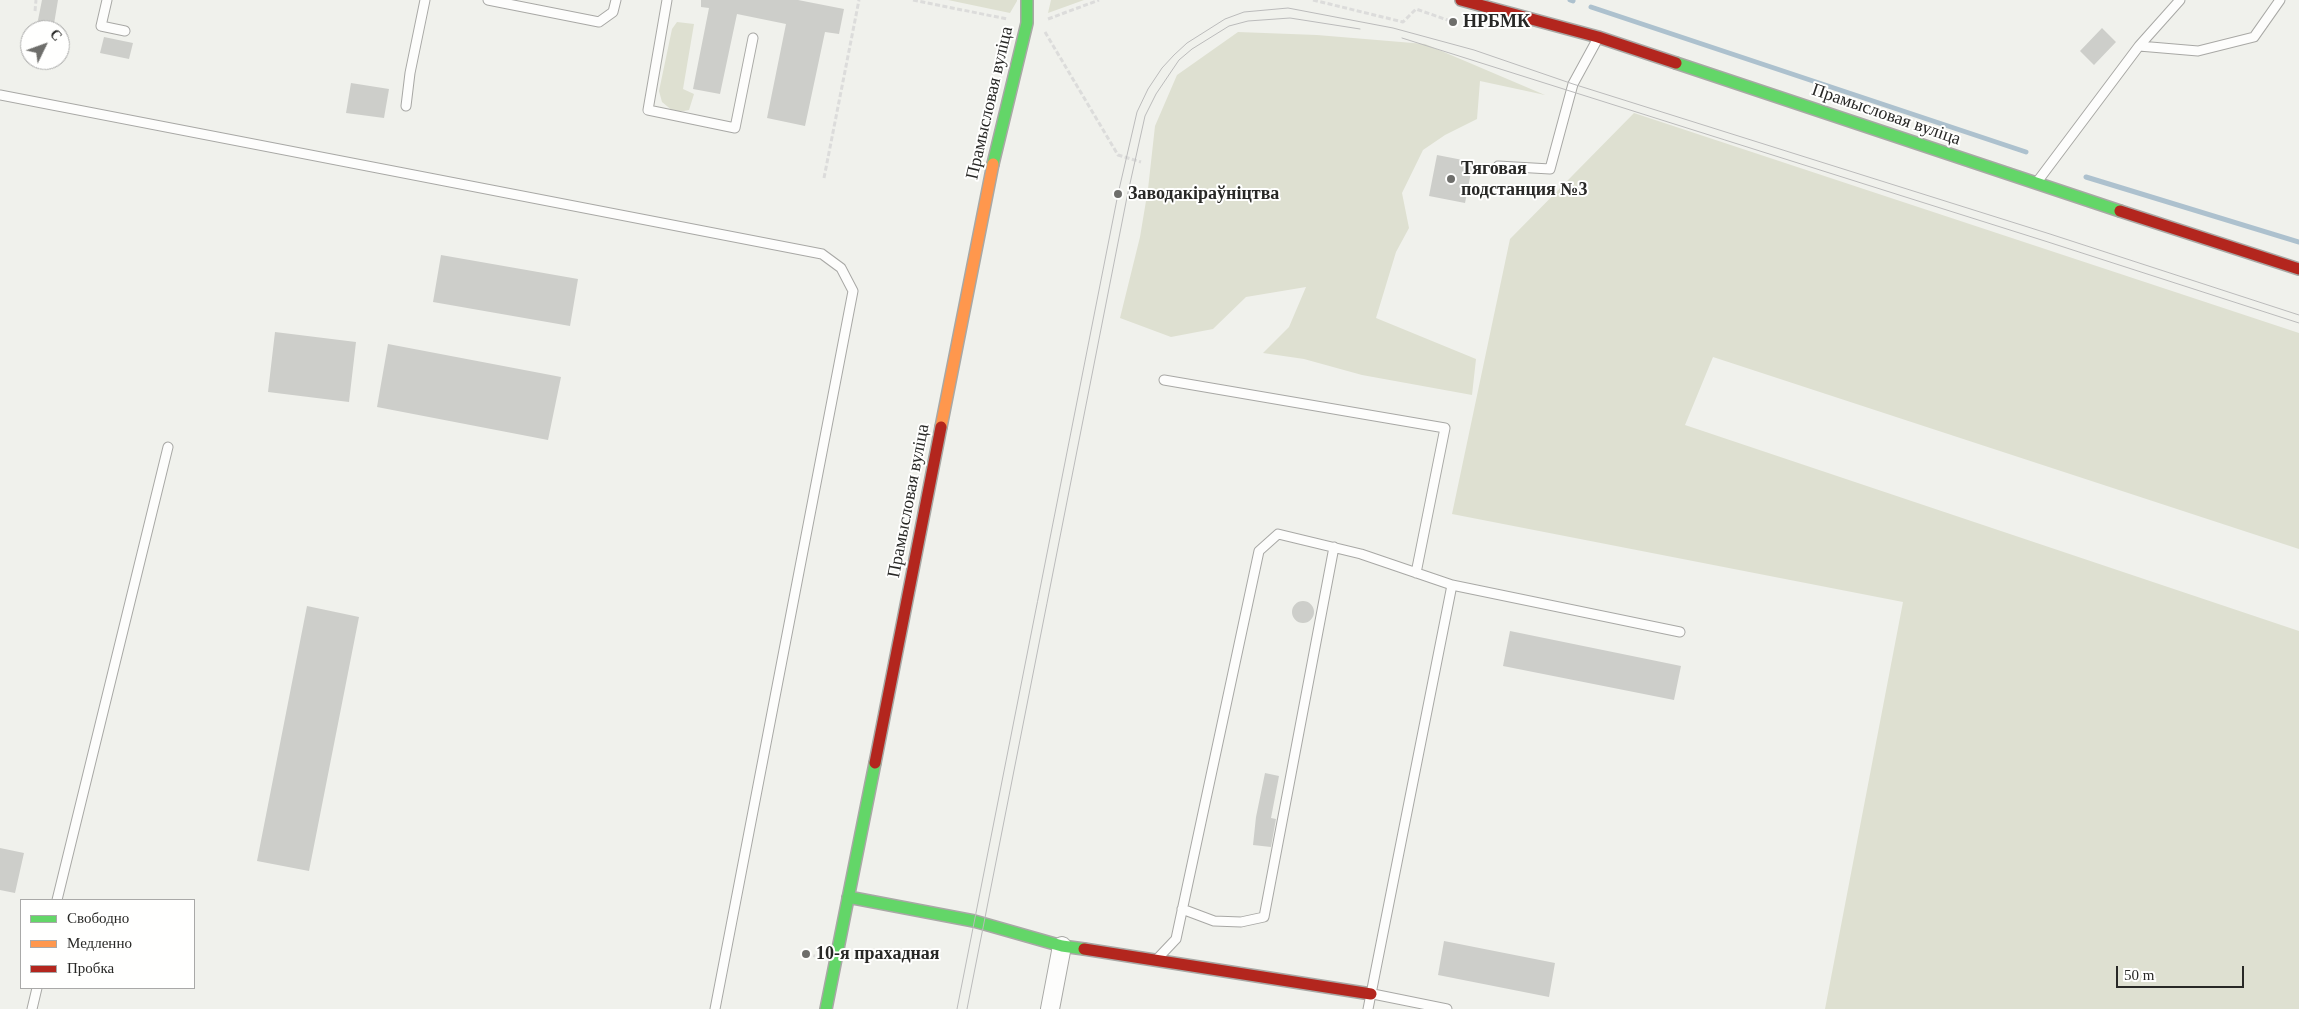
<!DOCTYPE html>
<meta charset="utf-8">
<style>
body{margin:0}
#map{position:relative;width:2299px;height:1009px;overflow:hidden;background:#f0f1ec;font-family:Georgia,serif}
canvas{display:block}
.legend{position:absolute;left:20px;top:899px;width:175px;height:90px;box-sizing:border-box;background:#fffffe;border:1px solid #a9a9a8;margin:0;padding:6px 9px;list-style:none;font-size:15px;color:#282826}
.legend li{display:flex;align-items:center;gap:10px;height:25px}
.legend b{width:25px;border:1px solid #a9a9a8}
.north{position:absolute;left:20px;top:20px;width:50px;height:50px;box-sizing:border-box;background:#fffffe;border:1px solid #a9a9a8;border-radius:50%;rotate:48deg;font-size:14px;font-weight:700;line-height:20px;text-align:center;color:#282826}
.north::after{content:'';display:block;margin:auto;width:18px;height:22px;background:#6e6e6b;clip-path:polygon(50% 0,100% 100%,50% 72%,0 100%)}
.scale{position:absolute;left:2116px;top:966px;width:128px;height:22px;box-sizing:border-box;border:2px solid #282826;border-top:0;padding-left:6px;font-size:15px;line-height:18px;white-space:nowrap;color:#282826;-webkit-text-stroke:4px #fffffe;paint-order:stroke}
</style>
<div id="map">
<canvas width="2299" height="1009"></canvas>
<ul class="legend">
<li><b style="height:6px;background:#63d668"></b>Свободно</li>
<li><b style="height:6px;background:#ff974d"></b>Медленно</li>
<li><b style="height:6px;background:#b3261e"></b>Пробка</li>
</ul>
<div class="north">С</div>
<div class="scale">50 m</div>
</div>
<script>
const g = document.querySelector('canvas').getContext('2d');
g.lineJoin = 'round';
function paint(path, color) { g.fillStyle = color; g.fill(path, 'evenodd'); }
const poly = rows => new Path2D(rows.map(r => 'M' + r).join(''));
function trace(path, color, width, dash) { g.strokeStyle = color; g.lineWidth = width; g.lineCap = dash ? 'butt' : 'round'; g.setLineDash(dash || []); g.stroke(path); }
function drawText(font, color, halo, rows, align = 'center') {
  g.font = font + ' Georgia,serif'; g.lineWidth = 4; g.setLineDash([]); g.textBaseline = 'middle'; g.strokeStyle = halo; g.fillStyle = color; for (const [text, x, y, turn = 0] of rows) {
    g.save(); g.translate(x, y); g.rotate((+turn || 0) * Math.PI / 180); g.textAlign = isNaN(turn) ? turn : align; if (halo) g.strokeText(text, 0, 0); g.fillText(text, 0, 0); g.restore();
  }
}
paint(poly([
 [948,0,1017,0,1017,1,1010,13],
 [1051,0,1084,0,1048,13],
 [677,22,694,24,683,89,694,94,689,110,684,111,673,111,662,102,659,91,672,29],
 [1238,32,1317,35,1425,44,1545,95,1480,81,1477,119,1445,135,1423,150,1402,193,1409,228,1396,252,1376,318,1476,359,1472,395,1362,375,1304,359,1263,353,1289,327,1306,287,1246,297,1213,329,1171,337,1120,318,1140,237,1148,189,1155,126,1177,75],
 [1634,113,2299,333,2299,549,1713,357,1685,425,2299,631,2299,1009,1825,1009,1903,602,1452,514,1510,239]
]), '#dee0d1');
trace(poly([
 [1570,0,1573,1],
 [1591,7,2026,152],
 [2086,177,2299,242]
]), '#adc1ce', 5);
paint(poly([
 [42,0,58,0,53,30,36,30],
 [701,0,798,0,844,9,839,34,825,32,805,126,767,118,786,24,737,14,720,94,693,89,709,8,701,7],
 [2102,28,2116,42,2094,65,2080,51],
 [104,37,133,43,129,59,100,53],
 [351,83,389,89,384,118,346,113],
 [1437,155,1473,162,1465,203,1429,196],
 [441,255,578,279,570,326,433,302],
 [275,332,356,342,349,402,268,392],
 [388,344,561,377,548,440,377,407],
 '1292 612a11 11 0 1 1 22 0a11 11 0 1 1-22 0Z',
 [307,606,359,617,309,871,257,861],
 [1510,631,1681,666,1674,700,1503,666],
 [1265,773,1279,776,1271,818,1276,819,1271,847,1253,845,1256,817],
 [0,848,24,853,15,893,0,890],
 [1444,941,1555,963,1549,997,1438,975]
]), '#cdceca');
const lane = poly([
 [107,0,101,26,125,31],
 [488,0,599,22,613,12,616,0],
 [667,0,648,110,735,128,753,38],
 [2139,46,2198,51,2254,37,2280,0],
 [0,95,822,254,841,268,853,291,715,1009],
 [406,106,410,73,425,0],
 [1498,166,1550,169,1573,84,1597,40],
 [2037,182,2139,46,2180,0],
 [1164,380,1445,428,1416,573],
 [57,900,168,447],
 [1182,909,1214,921,1241,922,1264,917,1334,547],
 [1158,958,1176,939,1259,551,1278,534,1361,554,1452,585],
 [1373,994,1447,1009],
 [32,1009,37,988],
 [1368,1009,1452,585,1680,632]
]);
const street = poly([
 [1050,1009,1062,946]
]);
const fast = poly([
 [1676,63,2120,211],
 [993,164,1027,23,1027,0],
 [848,897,974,921,1062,946,1084,949],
 [826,1009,875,763]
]);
const slow = poly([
 [941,427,993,164]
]);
const jam = poly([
 [1461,0,1598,37,1676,63],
 [2120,211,2299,269],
 [875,763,941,427],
 [1084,949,1371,994]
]);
trace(lane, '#a8a8a5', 11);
trace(street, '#a8a8a5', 20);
trace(fast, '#a8a8a5', 14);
trace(slow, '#a8a8a5', 14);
trace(jam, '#a8a8a5', 14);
trace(poly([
 [913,0,1007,19],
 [1313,0,1403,22,1416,9,1453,22,1454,18],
 [35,11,36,0],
 [1048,19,1099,0],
 [1045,32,1118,155,1141,162],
 [824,178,859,0],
 [806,954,815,956]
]), '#dcdcdb', 3, [5, 2.5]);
trace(lane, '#fdfdfc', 9);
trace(street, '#fdfdfc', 18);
trace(fast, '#63d668', 11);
trace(slow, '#ff974d', 11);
trace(jam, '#b3261e', 11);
trace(poly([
 [1402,38,2048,242,2299,323],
 [957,1009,1118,194,1137,112,1148,89,1162,68,1174,55,1187,43,1225,19,1244,12,1288,8,1393,28,1474,50,1573,84,2050,234,2299,315],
 [967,1009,1127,197,1145,116,1156,94,1179,60,1192,49,1229,26,1248,21,1290,18,1360,29]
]), '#bbb', 1);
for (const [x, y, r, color] of [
 [1453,22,5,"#6e6e6b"],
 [1451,179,5,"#6e6e6b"],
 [1118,194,5,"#6e6e6b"],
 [806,954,5,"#6e6e6b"]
]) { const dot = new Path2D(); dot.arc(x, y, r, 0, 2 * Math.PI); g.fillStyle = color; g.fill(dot); trace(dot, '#fffffe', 2); }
drawText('bold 18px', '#282826', '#fffffe', [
 ["НРБМК",1463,22],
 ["Тяговая",1461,169],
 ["подстанция №3",1461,190],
 ["Заводакіраўніцтва",1128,194],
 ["10-я прахадная",816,954]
], 'left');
drawText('18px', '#282826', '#fffffe', [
 ["Прамысловая вуліца",990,103,-77],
 ["Прамысловая вуліца",1886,115,19],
 ["Прамысловая вуліца",909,501,-79]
]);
</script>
